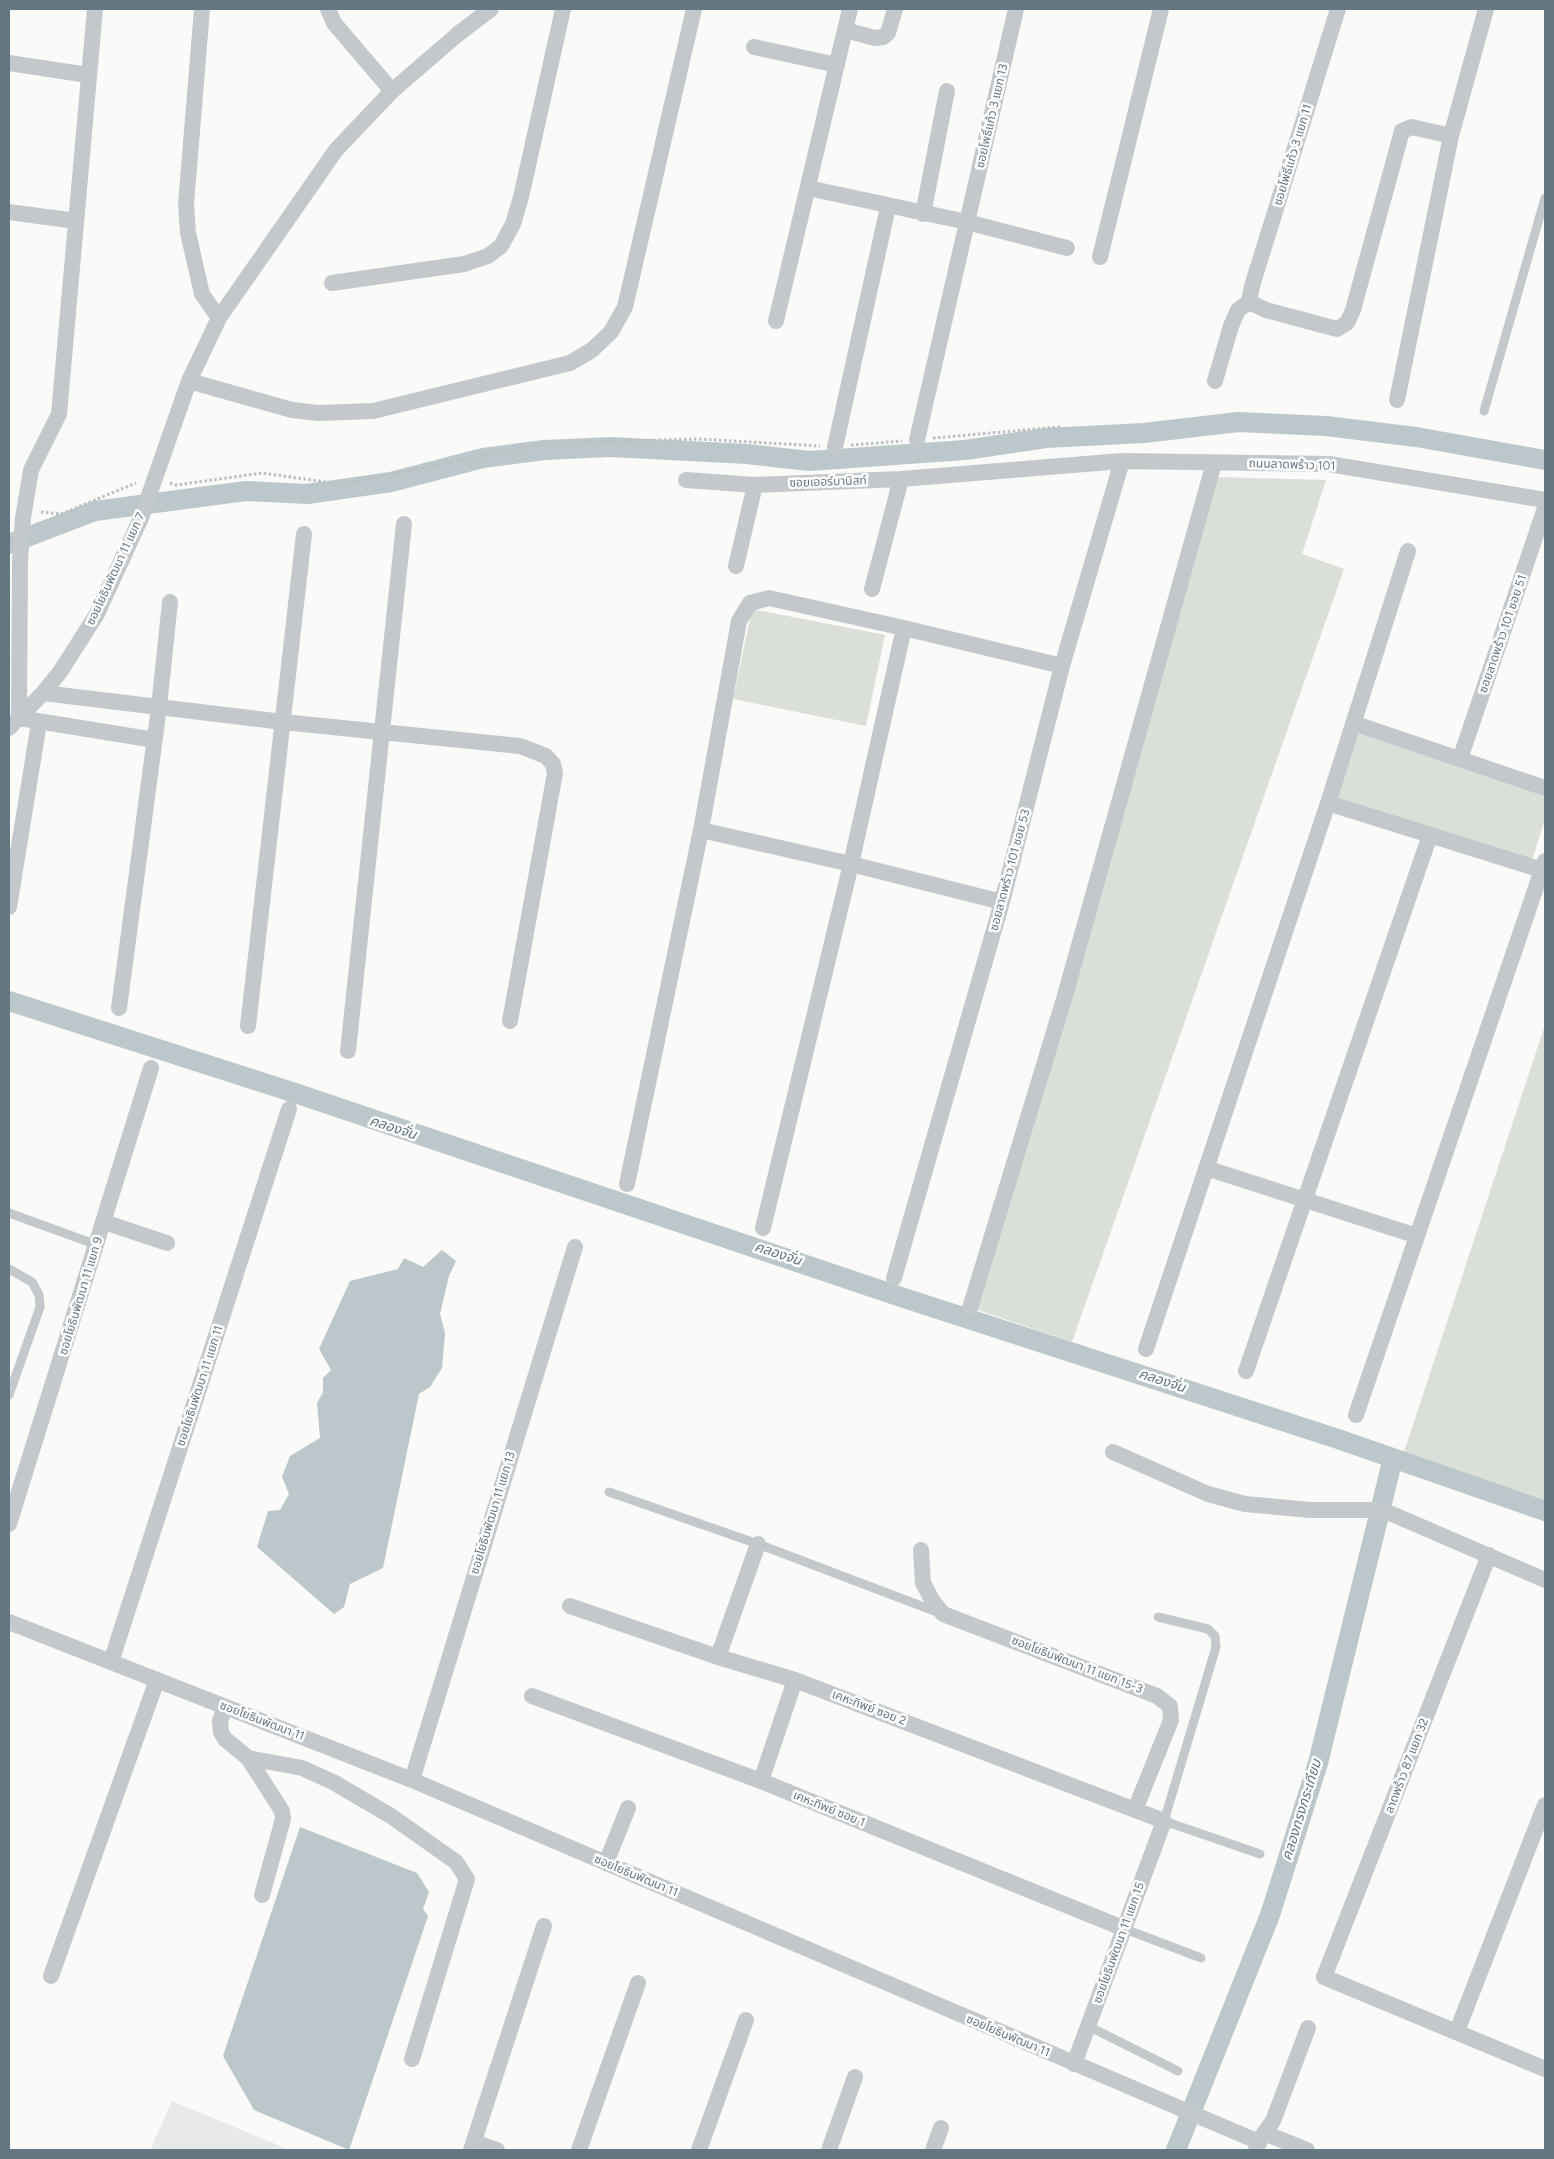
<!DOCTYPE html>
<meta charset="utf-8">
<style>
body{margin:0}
#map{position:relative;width:1554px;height:2159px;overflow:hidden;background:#fafaf8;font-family:Figtree,sans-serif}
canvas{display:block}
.frame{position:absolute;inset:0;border:10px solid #657683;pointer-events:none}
</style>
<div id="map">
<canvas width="1554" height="2159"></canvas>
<div class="frame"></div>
</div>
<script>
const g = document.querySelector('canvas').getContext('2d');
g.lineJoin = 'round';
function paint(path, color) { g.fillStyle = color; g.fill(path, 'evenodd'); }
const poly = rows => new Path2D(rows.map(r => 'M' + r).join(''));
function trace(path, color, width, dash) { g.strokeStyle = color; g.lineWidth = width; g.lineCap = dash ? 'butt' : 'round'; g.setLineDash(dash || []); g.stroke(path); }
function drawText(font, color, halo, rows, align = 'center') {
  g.font = font + ' Figtree,"Noto Sans Thai",sans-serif'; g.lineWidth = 5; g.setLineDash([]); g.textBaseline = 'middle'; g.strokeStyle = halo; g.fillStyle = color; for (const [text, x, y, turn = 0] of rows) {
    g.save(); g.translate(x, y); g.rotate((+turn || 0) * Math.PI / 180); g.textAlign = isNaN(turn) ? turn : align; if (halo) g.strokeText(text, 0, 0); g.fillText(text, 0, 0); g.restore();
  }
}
paint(poly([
 [172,2101,290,2150,150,2150]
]), '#e8e9e9');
paint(poly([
 [1215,477,1326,480,1302,554,1344,569,1072,1342,975,1309],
 [752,609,885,635,866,726,733,699],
 [1357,733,1545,795,1545,819,1532,860,1336,797],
 [1545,1025,1545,1502,1404,1452]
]), '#dadfd7');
paint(poly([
 [442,1250,456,1261,449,1276,440,1314,445,1333,442,1368,430,1387,419,1394,383,1568,350,1584,344,1607,334,1614,257,1547,268,1511,280,1510,289,1494,282,1477,290,1456,320,1438,317,1403,323,1392,323,1378,331,1370,319,1349,350,1281,398,1269,404,1258,423,1267],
 [300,1827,417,1873,429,1892,423,1909,428,1916,349,2150,254,2110,223,2056]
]), '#bbc7cb');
trace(poly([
 [9,544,95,511,246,491,307,494,391,482,483,458,544,450,611,447,747,454,809,461,965,450,1046,438,1144,433,1238,422,1326,426,1416,437,1545,460],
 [9,1001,295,1093,901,1297,1338,1439,1545,1511],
 [1176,2150,1270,1915,1318,1763,1393,1458]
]), '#bbc7cb', 20);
trace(poly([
 [933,438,1060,427],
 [851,445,902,441],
 [170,483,176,485,262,473,340,484,548,443,699,439,820,446],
 [41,512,61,514,136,483]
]), '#bbbfc2', 3, [2.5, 2.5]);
trace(poly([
 [1484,411,1545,198],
 [9,1213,97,1245],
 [9,1269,32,1282,39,1295,40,1307,9,1395],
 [609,1492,758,1544,937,1612],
 [1158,1617,1208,1629,1215,1636,1216,1647,1164,1821,1260,1854],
 [1125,1929,1201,1958],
 [1088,2026,1178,2071]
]), '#c3c8cc', 9);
trace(poly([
 [95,9,59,414,31,470,23,518,20,561,19,718,155,740],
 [202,9,186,204,188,233,202,294,219,318],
 [328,9,334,23,392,91],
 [845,30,875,38,883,37,888,33,895,9],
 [754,47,837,65],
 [9,63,88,75],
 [808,188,967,222,1067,248],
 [9,212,76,221],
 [923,214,947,91],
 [1100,257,1161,9],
 [332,283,464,264,488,256,501,246,513,224,521,197,563,9],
 [1249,302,1266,310,1337,329,1347,323,1353,310,1402,131,1412,127,1451,136,1486,9],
 [1249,302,1252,286,1338,9],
 [776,321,850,9],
 [189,381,292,410,318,413,373,411,570,363,592,350,611,332,625,307,694,9],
 [1215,381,1231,326,1238,310,1249,302],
 [1397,400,1451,136],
 [917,440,1016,9],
 [835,447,888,207],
 [686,480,755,485,901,479,1122,461,1329,464,1545,500],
 [736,566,755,485],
 [872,589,901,479],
 [43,693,283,722,520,746,546,756,553,764,555,773,510,1021],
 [1353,723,1545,788],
 [9,728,43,693,60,672,97,614,141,518,189,381,219,318,336,150,392,91,458,34,491,9],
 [1460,759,1545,508],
 [1328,803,1542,870],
 [701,830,851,864,1002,902],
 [9,907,39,723],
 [119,1008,159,707,170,602],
 [248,1026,304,534],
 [348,1051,404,524],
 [1206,1168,1417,1236],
 [627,1184,701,830,739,621,750,603,769,598,904,628,1062,666],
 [104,1222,167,1243],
 [763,1228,851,864,904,628],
 [894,1278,1002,902,1062,666,1122,461],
 [970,1308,1064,999,1214,463],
 [1146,1349,1328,803,1408,551],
 [1246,1371,1430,835],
 [1356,1415,1545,861],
 [1113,1452,1208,1494,1245,1504,1310,1510,1371,1510,1392,1514,1545,1580],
 [9,1524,151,1068],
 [921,1550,923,1583,932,1600,943,1614,1157,1696,1170,1706,1171,1720,1135,1810],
 [1489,1555,1324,1977,1545,2069],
 [570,1606,718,1657,795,1680,1164,1821,1074,2064],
 [9,1622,412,1780,1259,2142],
 [718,1657,758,1544],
 [111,1662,289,1109],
 [532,1696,761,1781,1125,1929],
 [225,1707,220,1721,221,1732,225,1739,248,1758,282,1811,283,1819,262,1895],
 [248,1758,302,1768,333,1782,391,1816,456,1862,467,1879,412,2059],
 [412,1780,575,1247],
 [761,1781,795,1680],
 [606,1863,628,1808],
 [51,1976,157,1680],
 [1457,2031,1545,1805],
 [1264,2133,1307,2150],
 [474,2142,497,2150],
 [471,2150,544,1926],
 [579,2150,638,1983],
 [699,2150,746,2020],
 [829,2150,855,2077],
 [933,2150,941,2128],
 [1256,2150,1262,2136,1273,2121,1308,2028]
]), '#c3c8cc', 16);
drawText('12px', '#657683', '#fff', [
 ["ซอยโพธิ์แก้ว 3 แยก 13",992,116,-77],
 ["ซอยโพธิ์แก้ว 3 แยก 11",1293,155,-73],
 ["ถนนลาดพร้าว 101",1292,465,2],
 ["ซอยเออร์บานิสท์",828,482,-2],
 ["ซอยโยธินพัฒนา 11 แยก 7",116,569,-65],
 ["ซอยลาดพร้าว 101 ซอย 51",1503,634,-71],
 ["ซอยลาดพร้าว 101 ซอย 53",1010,870,-75],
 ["ซอยโยธินพัฒนา 11 แยก 9",81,1296,-73],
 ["ซอยโยธินพัฒนา 11 แยก 11",200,1386,-72],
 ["ซอยโยธินพัฒนา 11 แยก 13",493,1513,-73],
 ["ซอยโยธินพัฒนา 11 แยก 15-3",1077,1665,21],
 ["เคหะทิพย์ ซอย 2",869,1708,21],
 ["ซอยโยธินพัฒนา 11",262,1721,21],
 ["ลาดพร้าว 87 แยก 32",1407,1766,-69],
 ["เคหะทิพย์ ซอย 1",829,1809,22],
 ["ซอยโยธินพัฒนา 11",636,1876,23],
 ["ซอยโยธินพัฒนา 11 แยก 15",1119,1943,-70],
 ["ซอยโยธินพัฒนา 11",1008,2036,23]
]);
drawText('italic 14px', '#60757c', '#fff', [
 ["คลองจั่น",393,1128,18],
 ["คลองจั่น",778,1254,18],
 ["คลองจั่น",1162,1381,18],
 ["คลองทรงกระเทียม",1302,1810,-73]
]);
</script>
